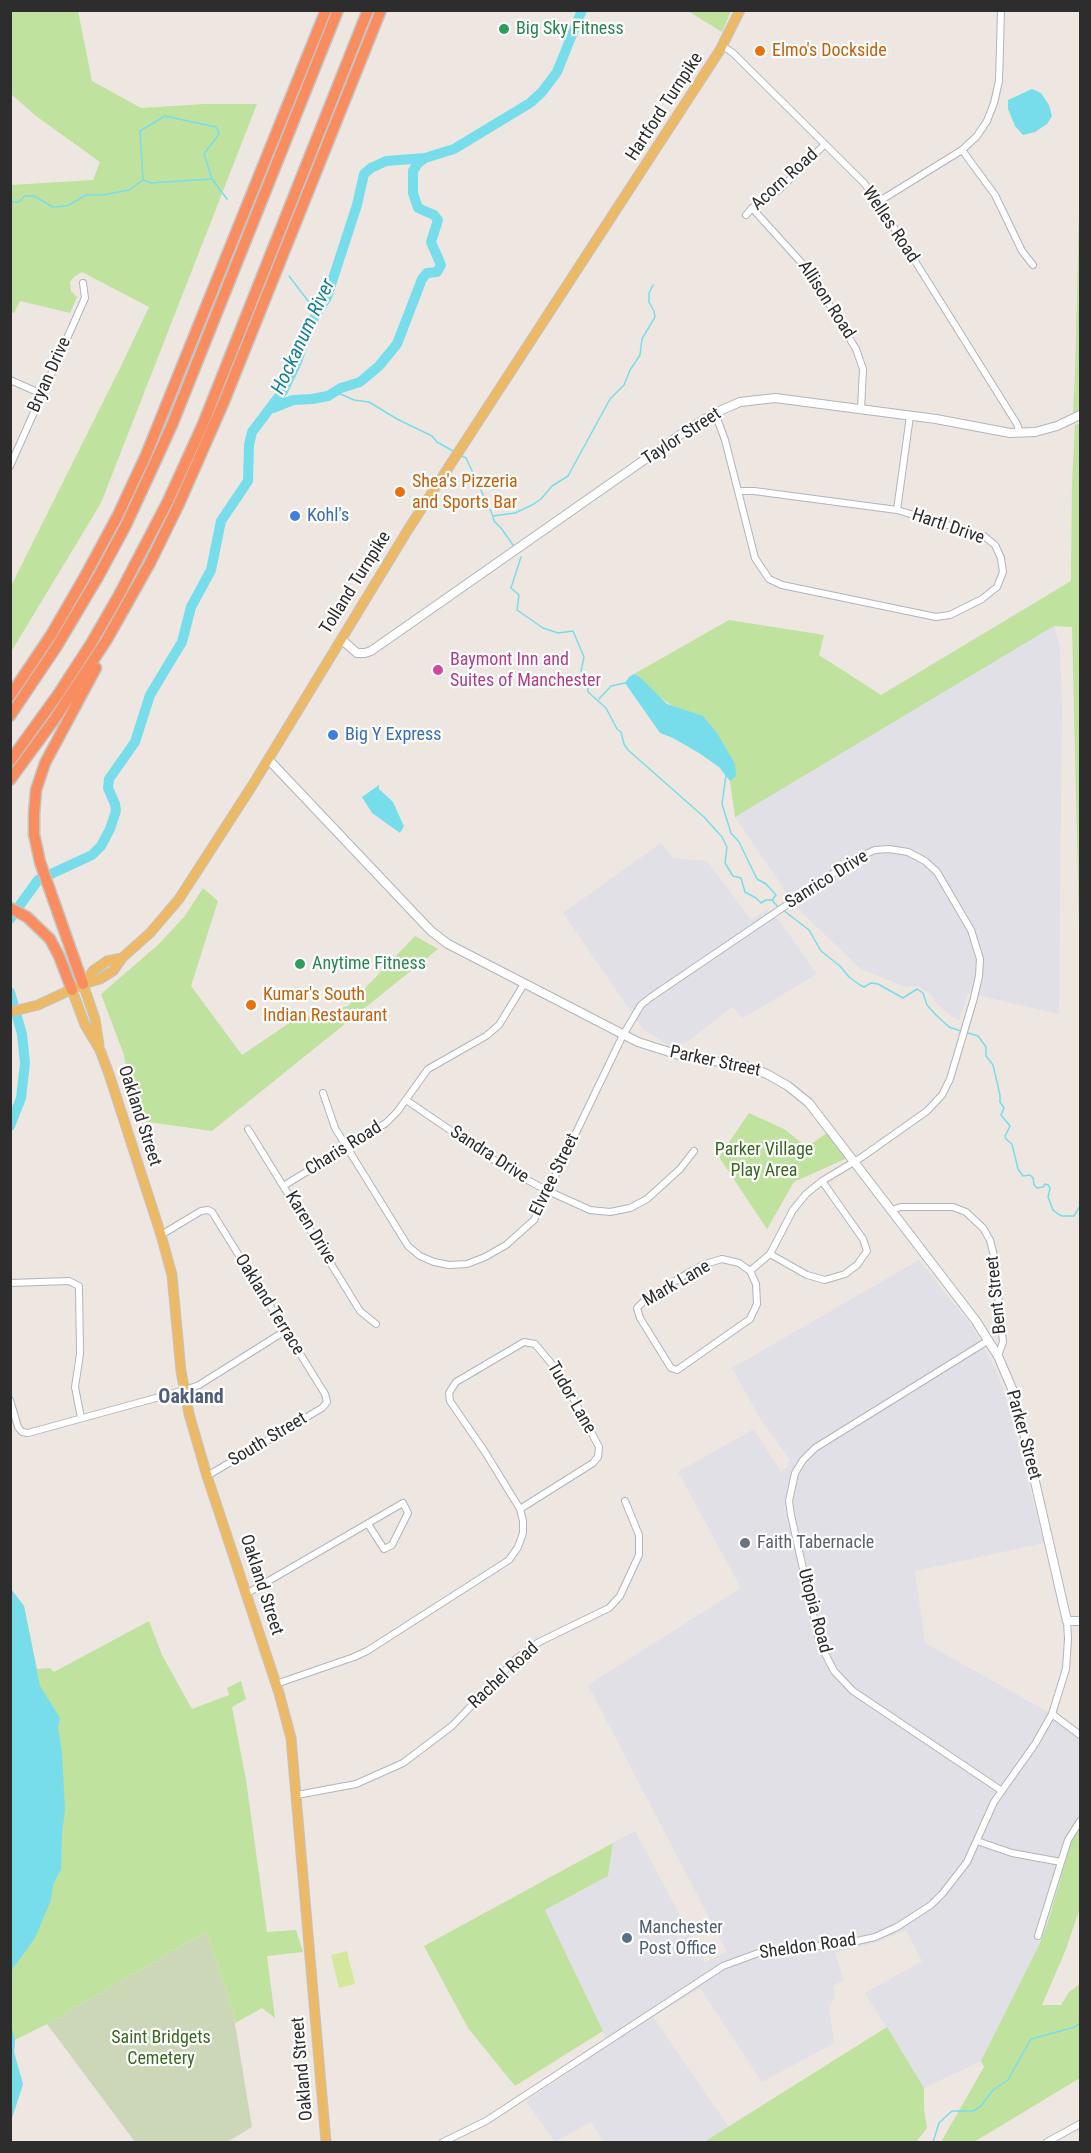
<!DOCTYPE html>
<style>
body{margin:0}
#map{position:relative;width:1091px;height:2153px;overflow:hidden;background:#eee6e0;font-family:"Roboto Condensed",sans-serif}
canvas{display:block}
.frame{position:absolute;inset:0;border:12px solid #2d2d2d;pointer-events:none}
</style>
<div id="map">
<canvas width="1091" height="2153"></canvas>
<div class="frame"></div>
</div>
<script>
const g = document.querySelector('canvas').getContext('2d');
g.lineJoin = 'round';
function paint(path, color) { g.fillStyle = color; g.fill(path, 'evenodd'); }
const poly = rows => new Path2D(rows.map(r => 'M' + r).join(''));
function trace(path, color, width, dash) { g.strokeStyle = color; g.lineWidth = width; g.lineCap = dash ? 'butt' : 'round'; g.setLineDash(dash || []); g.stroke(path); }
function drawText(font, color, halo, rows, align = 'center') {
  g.font = font + ' "Roboto Condensed",sans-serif'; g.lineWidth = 4.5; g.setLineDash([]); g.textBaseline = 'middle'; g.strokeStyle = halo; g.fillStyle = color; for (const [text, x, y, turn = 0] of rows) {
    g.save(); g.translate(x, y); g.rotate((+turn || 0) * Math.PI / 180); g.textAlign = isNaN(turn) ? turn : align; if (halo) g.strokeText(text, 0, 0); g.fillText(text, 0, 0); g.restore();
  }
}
paint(poly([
 [1054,626,1060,648,1062,706,1059,1014,968,993,959,1020,952,1017,936,1003,930,993,917,986,906,987,861,969,797,908,735,817],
 [661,843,673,858,707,861,751,920,767,910,781,923,817,974,743,1018,732,1007,687,1042,669,1046,643,1029,563,913],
 [919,1260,974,1329,997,1372,1011,1415,1044,1543,915,1571,925,1643,1080,1730,1080,1824,1071,1842,1048,1922,1040,1943,981,2061,924,2088,865,1993,922,1961,906,1930,874,1943,835,1953,844,1980,833,1986,835,1997,829,2007,834,2043,762,2082,700,1988,653,2017,729,2127,704,2142,604,2142,591,2122,555,2142,526,2101,609,2045,545,1910,608,1876,613,1843,635,1831,705,1962,727,1952,588,1685,741,1588,678,1472,754,1429,781,1472,787,1467,790,1460,761,1420,732,1368]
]), '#e1e0e7');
paint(poly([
 [11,10,78,11,92,81,141,108,205,104,257,104,101,503,11,652,11,586,122,364,149,307,82,272,75,276,70,282,71,291,77,297,70,313,20,301,14,313,11,312,11,185,93,180,100,162,36,116,11,94],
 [688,11,731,11,722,32],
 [1080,174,1080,410,1073,413,1075,375],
 [1080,423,1080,966,1072,627,1054,626,735,817,730,781,733,779,674,707,658,696,640,677,634,674,729,620,824,635,819,655,881,695,1071,581,1072,484,1075,425],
 [203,888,218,901,191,986,242,1055,291,1022,348,1006,415,936,438,949,212,1131,134,1120,124,1055,101,994,159,944,184,917],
 [749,1113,784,1129,807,1147,828,1132,847,1158,794,1182,767,1229,719,1157],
 [11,1589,24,1606,37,1669,50,1668,54,1672,149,1621,162,1655,192,1709,229,1695,227,1688,241,1681,246,1699,232,1707,246,1780,267,1932,296,1930,303,1952,267,1956,275,2018,262,2008,235,2023,233,2012,206,1932,47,2024,15,2040,14,2052,22,2087,11,2121],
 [1080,1824,1080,1908,1066,1949,1042,2005,1061,2005,1069,1992,1080,1984,1080,2078,974,2142,941,2142,984,2067,981,2061,1040,1943,1048,1922,1071,1842],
 [613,1843,608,1876,545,1910,603,2031,515,2086,468,2028,424,1946],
 [887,2027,924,2088,924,2109,927,2128,916,2142,704,2142]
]), '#bfe29f');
paint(poly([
 [206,1932,233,2012,252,2127,227,2142,135,2142,47,2024]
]), '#ccd7b8');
paint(poly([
 [347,1951,355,1984,339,1988,331,1955]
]), '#d3e89c');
paint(poly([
 [1032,89,1041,93,1049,105,1052,116,1047,124,1035,132,1023,135,1015,126,1008,109,1008,100],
 [634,674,640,677,667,704,703,716,717,733,735,764,736,776,733,779,730,781,719,767,699,753,673,738,660,733,625,683,629,677],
 [379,785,379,789,393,802,402,822,404,826,400,833,372,813,362,797],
 [11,1589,24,1606,40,1686,60,1718,58,1727,62,1753,65,1809,62,1834,61,1869,53,1885,51,1900,35,1938,11,1971],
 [11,2024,15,2040,14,2052,23,2084,11,2121]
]), '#78ddeb');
trace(poly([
 [144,180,151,183,211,179],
 [10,202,19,202,25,196,34,196,53,207,67,206,86,195,103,195,129,190,143,180,140,131,165,116,216,127,219,134,204,154,212,179,227,199],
 [289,276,312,306,312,322],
 [336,392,354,400,369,402,397,419,432,436,437,442,453,451],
 [460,455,466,458,493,516,515,513,532,505,541,499,552,486,568,476,610,399,624,385,630,370,640,355,642,339,655,317,654,311,649,302,649,293,653,285],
 [493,517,494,521,501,528,513,545],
 [521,557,511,588,519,595,517,610,543,628,558,633,573,631,584,657,581,671,587,681,588,692,606,708,617,729,621,732,624,744,628,750,704,817,722,837,727,847,725,863,733,876,741,878,745,892,756,898,761,903,766,900,772,900,779,908],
 [599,699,611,686,625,683],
 [726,775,722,804,731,833,739,842,757,879,766,884,776,895,773,899],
 [783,910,809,930,821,951,840,966,849,977,860,985,864,987,871,983,878,984,903,998,917,989,923,993,927,1005,936,1015,949,1027,961,1031],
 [965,1032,978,1036,986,1047,986,1056,993,1065,1000,1095,1000,1102,1004,1108,1001,1115,1010,1126,1005,1136,1006,1139,1012,1144,1018,1169,1023,1176,1030,1175,1033,1178,1034,1185,1037,1188,1043,1187,1045,1184,1048,1185,1050,1188,1048,1197,1053,1210,1058,1214,1062,1216,1074,1216,1080,1206],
 [1080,2000,1080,2004],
 [933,2142,939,2123,952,2111,973,2111,981,2106,993,2090,1008,2080,1031,2039,1075,2027,1080,2023]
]), '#78ddeb', 1.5);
trace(poly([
 [273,408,293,400,312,399,328,396,341,388,360,382,379,366,397,344,422,279,427,273,437,272,441,265,431,242,438,220,434,215,418,208,413,193,413,171,418,163,425,158],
 [10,919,38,880,92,855,101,846,110,829,116,811,115,804,108,788,109,779,135,742,150,695,182,642,191,607,211,570,221,521,248,481,249,445,252,432,283,391,297,362,308,328,327,297,357,205,364,174,371,168,386,161,425,158,454,149,530,103,542,92,557,72,582,10],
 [10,992,22,1034,25,1063,21,1098,10,1126]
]), '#78ddeb', 10);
const street = poly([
 [723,46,733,53,864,183,878,202,1017,424,1020,433],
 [962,150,995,195,1022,251,1033,265],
 [878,202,962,150,977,136,987,121,994,103,999,81,1001,10],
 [752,208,808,270,856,349,863,369,861,409],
 [746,215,752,208,779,190,825,144],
 [10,380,42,394],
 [715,413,725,440,738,491,755,558,769,579,782,585,936,617,950,615,982,599,997,587,1003,572,1001,558,995,545,984,536,897,510,754,491,738,491],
 [10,466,85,298,83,283],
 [897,510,910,416],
 [323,1093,335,1128,408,1246,420,1256,434,1262,449,1265,467,1264,485,1257,506,1245,534,1220,623,1035,641,1005,651,997,856,858,875,850,889,849,908,852,925,861,937,872,971,930,980,959,979,976,974,998,950,1079,942,1095,927,1111,862,1157,822,1181,806,1194,793,1210,770,1254,807,1275,825,1280,845,1274,857,1265,867,1251,863,1239,822,1181],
 [406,1100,488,1156,518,1175,548,1191,590,1210,610,1212,630,1208,647,1199,680,1169,694,1151],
 [248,1129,360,1311,376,1324],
 [285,1185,386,1123,397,1112,428,1069,486,1036,499,1025,524,984],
 [891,1210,901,1207,953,1207,966,1212,983,1228,990,1240,994,1256,1003,1342,998,1356],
 [161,1235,201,1211,208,1210,212,1212,325,1394,327,1402,322,1408,207,1476],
 [722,1259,739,1263,750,1271,756,1284,757,1304,750,1319,677,1370,671,1368,640,1318,637,1308,646,1299,690,1272,705,1264,722,1259],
 [750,1271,770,1254],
 [10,1283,69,1281,79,1286,80,1354,75,1387,81,1418],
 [989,1340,815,1448,803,1460,795,1473,789,1501,791,1515,816,1627,820,1644,834,1671,853,1691,1002,1791],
 [10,1400,18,1427,22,1432,28,1433,185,1390,199,1385,285,1331],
 [246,1594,403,1503,408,1513,392,1545,384,1549,368,1524],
 [276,1684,354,1657,367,1651,509,1560,518,1547,523,1533,523,1521,520,1509,593,1463,598,1457,599,1447,561,1375,535,1344,524,1342,456,1382,449,1393,450,1401,485,1452,520,1509],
 [1052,1714,1080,1735],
 [297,1795,356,1784,403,1763,452,1726,516,1659,539,1642,609,1608,620,1596,639,1555,639,1535,625,1501],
 [977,1841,1012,1853,1061,1862],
 [1038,1936,1068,1840,1080,1821],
 [443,2142,486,2121,723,1966,761,1952,848,1943,875,1937,897,1927,931,1905,943,1893,967,1862,994,1802,1035,1744,1052,1714,1066,1669,1068,1639,1067,1621],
 [1047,2142,1080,2124]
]);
const secondary = poly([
 [341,639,357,653,365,653,371,651,684,432,715,413,740,402,775,398,936,419,1010,433,1035,432,1057,426,1080,415],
 [268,759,431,931,448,944,638,1042,682,1056,746,1066,767,1074,788,1086,809,1103,976,1321,998,1356,1013,1391,1020,1416,1067,1621,1080,1621]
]);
const primary = poly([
 [83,984,95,1019,99,1045],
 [83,984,94,970,107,961,122,958],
 [72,990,85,1025,100,1050,109,1074,161,1235,172,1275,181,1371,189,1414,207,1476,279,1693,291,1738,326,2142],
 [10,1012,38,1005,83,984,100,979,113,971,122,958,150,933,179,899,252,786,409,528,720,50,740,10]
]);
const highway = poly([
 [10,696,51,635,84,578,118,515,146,455,326,10],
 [10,716,57,646,98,577,125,527,152,469,172,425,338,10],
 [10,761,59,693,92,642,119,595,168,501,203,424,368,10],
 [10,780,54,720,106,641,150,563,179,504,223,404,381,10],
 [10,908,27,917,50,939,59,956,72,990],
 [83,984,40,862,34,834,34,814,36,790,45,763,96,668]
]);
trace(street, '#b0b4bd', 8);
trace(secondary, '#b0b4bd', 10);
trace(primary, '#c4c4c4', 11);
trace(highway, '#c4c4c4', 13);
trace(street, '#fff', 6);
trace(secondary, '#fff', 8);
trace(primary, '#ecba67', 9);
trace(highway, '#f98d60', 10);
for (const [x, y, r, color] of [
 [504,29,6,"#2e9e5b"],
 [760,51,6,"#e8710a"],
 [400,492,6,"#e8710a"],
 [295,516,6,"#3f7fe0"],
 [438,670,6,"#d1479c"],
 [333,735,6,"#3f7fe0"],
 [300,964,6,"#2e9e5b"],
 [251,1005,6,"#e8710a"],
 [745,1543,6,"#6b7280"],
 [627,1938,6,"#5c6f8a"]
]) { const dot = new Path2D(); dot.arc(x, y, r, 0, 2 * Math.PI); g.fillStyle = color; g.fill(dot); trace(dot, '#fff', 2); }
drawText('18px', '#27864d', '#fff', [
 ["Big Sky Fitness",516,29],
 ["Anytime Fitness",312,964]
], 'left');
drawText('18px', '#c56008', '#fff', [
 ["Elmo's Dockside",772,51],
 ["Shea's Pizzeria",412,482],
 ["and Sports Bar",412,503],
 ["Kumar's South",263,995],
 ["Indian Restaurant",263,1016]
], 'left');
drawText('18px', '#2d2d2d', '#fff', [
 ["Hartford Turnpike",665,107,-57],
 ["Acorn Road",785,180,-42],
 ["Welles Road",890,225,56],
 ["Allison Road",826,300,57],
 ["Bryan Drive",50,375,-66],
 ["Taylor Street",682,437,-33],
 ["Hartl Drive",948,527,19],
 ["Tolland Turnpike",356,583,-58],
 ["Sanrico Drive",827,880,-32],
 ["Parker Street",715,1062,12],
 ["Oakland Street",139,1116,72],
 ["Charis Road",344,1149,-32],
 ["Sandra Drive",489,1155,33],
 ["Elvree Street",555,1175,-64],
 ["Karen Drive",310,1228,59],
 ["Mark Lane",677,1284,-30],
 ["Bent Street",997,1295,-96],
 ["Oakland Terrace",269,1305,58],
 ["Tudor Lane",571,1398,60],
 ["Parker Street",1023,1435,75],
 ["South Street",268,1440,-31],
 ["Oakland Street",261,1585,72],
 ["Utopia Road",814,1611,75],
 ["Rachel Road",504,1676,-43],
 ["Sheldon Road",808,1947,-8],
 ["Oakland Street",303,2069,-95]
]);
drawText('18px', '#366cbe', '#fff', [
 ["Kohl's",307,516],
 ["Big Y Express",345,735]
], 'left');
drawText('18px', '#b23c85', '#fff', [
 ["Baymont Inn and",450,660],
 ["Suites of Manchester",450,681]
], 'left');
drawText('18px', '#38691e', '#fff', [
 ["Parker Village",764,1150],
 ["Play Area",764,1171],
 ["Saint Bridgets",161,2038],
 ["Cemetery",161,2059]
]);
drawText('18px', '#5b616d', '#fff', [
 ["Faith Tabernacle",757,1543]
], 'left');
drawText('18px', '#4e5e75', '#fff', [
 ["Manchester",639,1928],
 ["Post Office",639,1949]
], 'left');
drawText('italic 20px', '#13809b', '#fff', [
 ["Hockanum River",304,337,-65]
]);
drawText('bold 20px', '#4e5d7d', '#fff', [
 ["Oakland",191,1398]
]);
</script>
